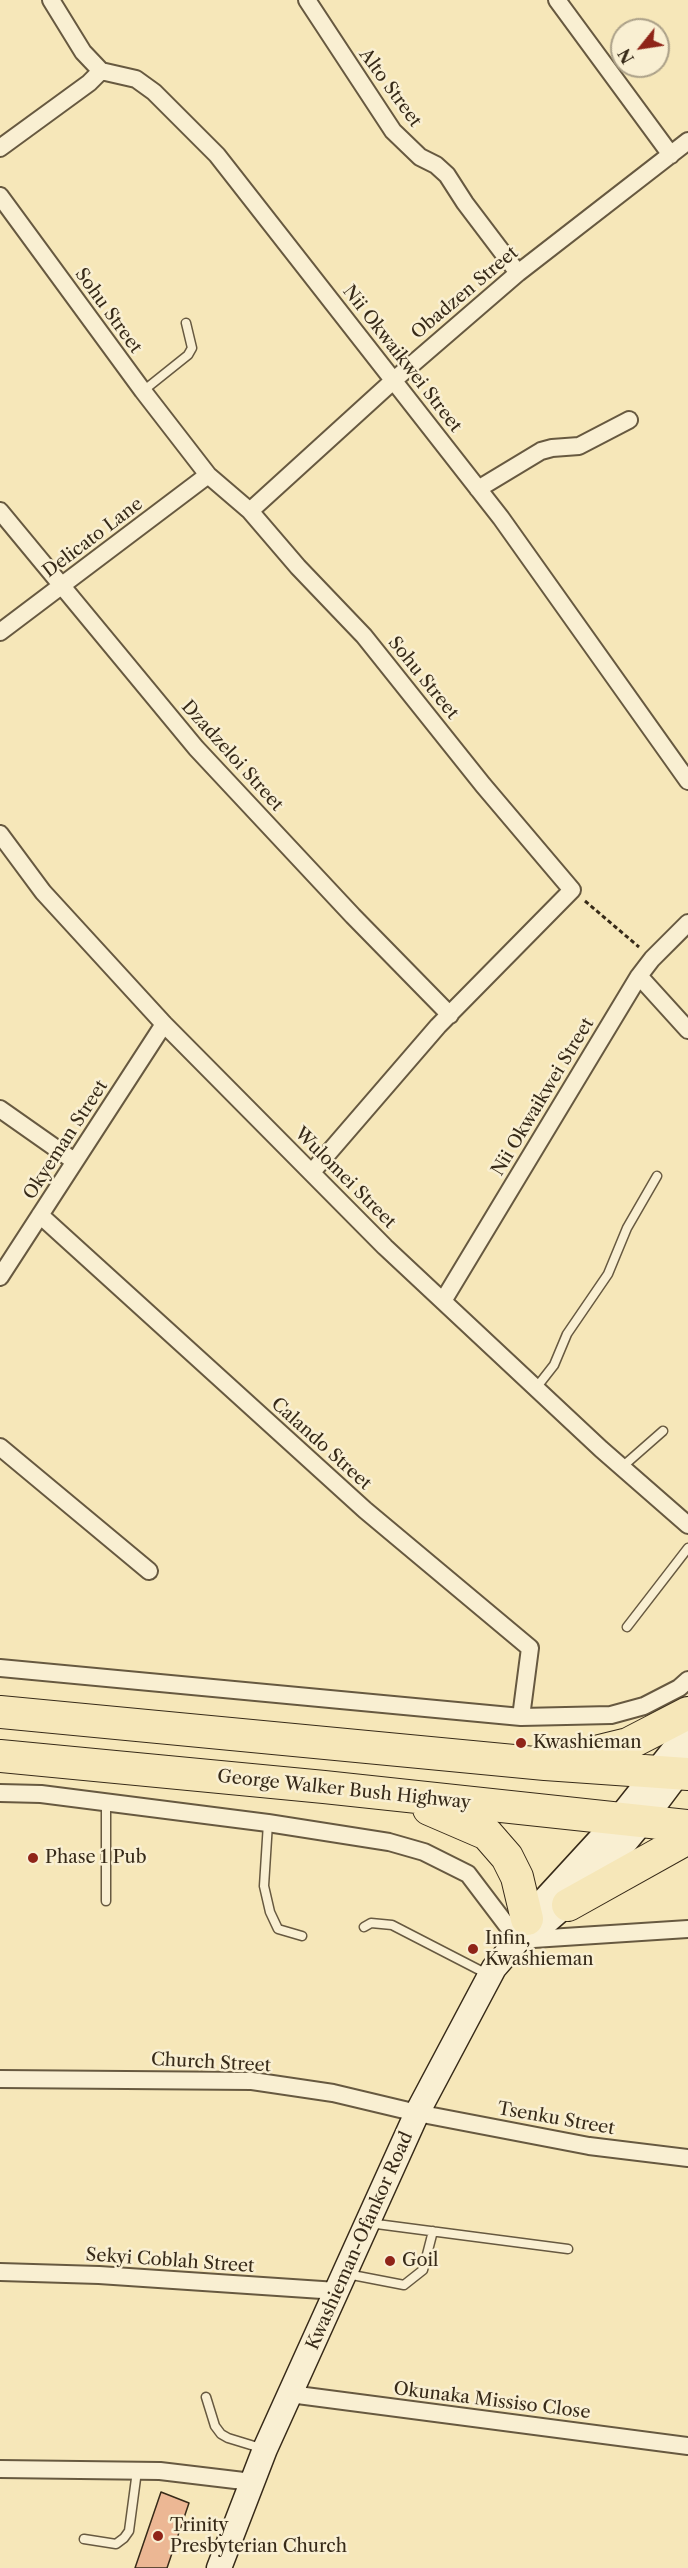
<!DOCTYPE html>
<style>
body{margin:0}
#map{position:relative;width:688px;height:2568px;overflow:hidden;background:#f6e7b9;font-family:"Libre Caslon Text",serif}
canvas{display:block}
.north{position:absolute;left:610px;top:18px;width:60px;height:60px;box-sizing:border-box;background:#f9efd2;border:2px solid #aba088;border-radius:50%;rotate:240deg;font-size:16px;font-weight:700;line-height:24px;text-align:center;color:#372a18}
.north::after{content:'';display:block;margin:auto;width:21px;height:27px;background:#8f2418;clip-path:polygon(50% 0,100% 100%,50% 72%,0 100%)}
</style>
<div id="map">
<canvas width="688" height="2568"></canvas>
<div class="north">N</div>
</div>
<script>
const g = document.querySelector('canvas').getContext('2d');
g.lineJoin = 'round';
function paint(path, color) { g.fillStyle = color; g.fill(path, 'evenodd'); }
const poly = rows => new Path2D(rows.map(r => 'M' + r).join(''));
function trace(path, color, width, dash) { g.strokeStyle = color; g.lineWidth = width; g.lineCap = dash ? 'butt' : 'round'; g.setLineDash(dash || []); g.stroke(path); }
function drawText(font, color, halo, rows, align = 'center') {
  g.font = font + ' "Libre Caslon Text",serif'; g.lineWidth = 5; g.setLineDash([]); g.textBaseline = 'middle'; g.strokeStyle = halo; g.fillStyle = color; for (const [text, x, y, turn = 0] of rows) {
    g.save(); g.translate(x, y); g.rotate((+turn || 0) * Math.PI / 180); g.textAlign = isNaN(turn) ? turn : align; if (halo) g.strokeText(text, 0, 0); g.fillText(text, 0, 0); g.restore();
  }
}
const building = poly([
 [161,2492,189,2503,167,2568,135,2568,161,2492]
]);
paint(building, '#ecb794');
trace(building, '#372a18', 1.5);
const lane = poly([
 [143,391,188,355,192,348,186,323],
 [536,1388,554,1365,567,1334,608,1274,627,1228,657,1176],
 [622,1467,663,1431],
 [627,1627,688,1548],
 [106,1803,106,1901],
 [268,1823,264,1886,270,1912,278,1929,302,1936],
 [364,1927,371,1923,392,1925,489,1975],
 [369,2223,568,2249],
 [347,2274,404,2285,423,2270,433,2231],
 [206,2397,215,2426,221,2434,228,2438,264,2449],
 [84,2539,116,2544,124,2538,129,2531,137,2471]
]);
const street = poly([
 [51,0,83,52,101,71,136,79,154,92,217,155,501,518,688,781],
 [307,0,393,131,420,157,436,165,447,175,465,203,518,273],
 [557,0,671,155],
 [0,148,89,83,101,71],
 [0,196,143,391,208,475,250,511,298,567,364,636,483,785,572,890,438,1026,312,1172],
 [478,489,541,451,552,448,579,446,629,420],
 [0,511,196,748,353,916,450,1015],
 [250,511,394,380,518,273,688,141],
 [0,632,208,475],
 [0,834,43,892,164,1024,385,1247,601,1449,688,1525],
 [639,976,688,1030],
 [0,1109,74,1161],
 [40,1215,365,1510,530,1648,521,1717],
 [0,1277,164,1024],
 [443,1301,639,976,652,959,688,923],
 [0,1447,149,1571],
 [0,1668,521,1717,611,1715,644,1706,679,1688,688,1680],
 [0,1793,41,1794,268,1823,389,1842,424,1852,468,1874,518,1940,688,1929],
 [0,2079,252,2081,333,2093,417,2113,589,2146,688,2158],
 [0,2272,99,2275,337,2291],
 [290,2394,688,2446],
 [0,2469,160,2471,252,2482]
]);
const secondary = poly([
 [528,1929,527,1919,618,1820,688,1732],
 [219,2568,265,2449,417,2113,494,1968,528,1929,539,1928,595,1879,641,1823,686,1763]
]);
const highway = poly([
 [0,1712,545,1764,688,1774],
 [0,1756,324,1787,688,1826],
 [575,1757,628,1744,688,1713],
 [429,1809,487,1834,507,1857,517,1877,527,1919],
 [568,1905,688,1838]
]);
trace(lane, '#675940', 11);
trace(street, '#675940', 20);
trace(secondary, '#372a18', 27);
trace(highway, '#372a18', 34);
trace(poly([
 [585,901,639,947]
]), '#372a18', 3, [4.5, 3]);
trace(lane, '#f9efd2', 8);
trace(street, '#f9efd2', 16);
trace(secondary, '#f9efd2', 24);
trace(highway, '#f6e7b9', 32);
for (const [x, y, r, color] of [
 [521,1743,6,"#8f2418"],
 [33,1858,6,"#8f2418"],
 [473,1949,6,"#8f2418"],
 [390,2261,6,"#8f2418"],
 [158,2536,6,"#8f2418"]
]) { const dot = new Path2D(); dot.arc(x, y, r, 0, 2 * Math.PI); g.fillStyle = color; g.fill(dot); trace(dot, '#f9efd2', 2); }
drawText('18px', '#372a18', '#f9efd2', [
 ["Alto Street",390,88,54],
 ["Obadzen Street",465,293,-40],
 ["Sohu Street",108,311,54],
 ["Nii Okwaikwei Street",402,359,52],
 ["Delicato Lane",93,538,-37],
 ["Sohu Street",423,678,51],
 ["Dzadzeloi Street",232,756,48],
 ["Nii Okwaikwei Street",543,1097,-59],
 ["Okyeman Street",66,1140,-57],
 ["Wulomei Street",345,1178,45],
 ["Calando Street",321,1444,42],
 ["George Walker Bush Highway",344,1790,6],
 ["Church Street",211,2063,3],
 ["Tsenku Street",556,2119,10],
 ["Kwashieman-Ofankor Road",360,2241,-66],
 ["Sekyi Coblah Street",170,2261,4],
 ["Okunaka Missiso Close",492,2401,7]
]);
drawText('18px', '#372a18', '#f9efd2', [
 ["Kwashieman",533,1743],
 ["Phase 1 Pub",45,1858],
 ["Infin,",485,1939],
 ["Kwashieman",485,1960],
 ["Goil",402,2261],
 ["Trinity",170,2526],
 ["Presbyterian Church",170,2547]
], 'left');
</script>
